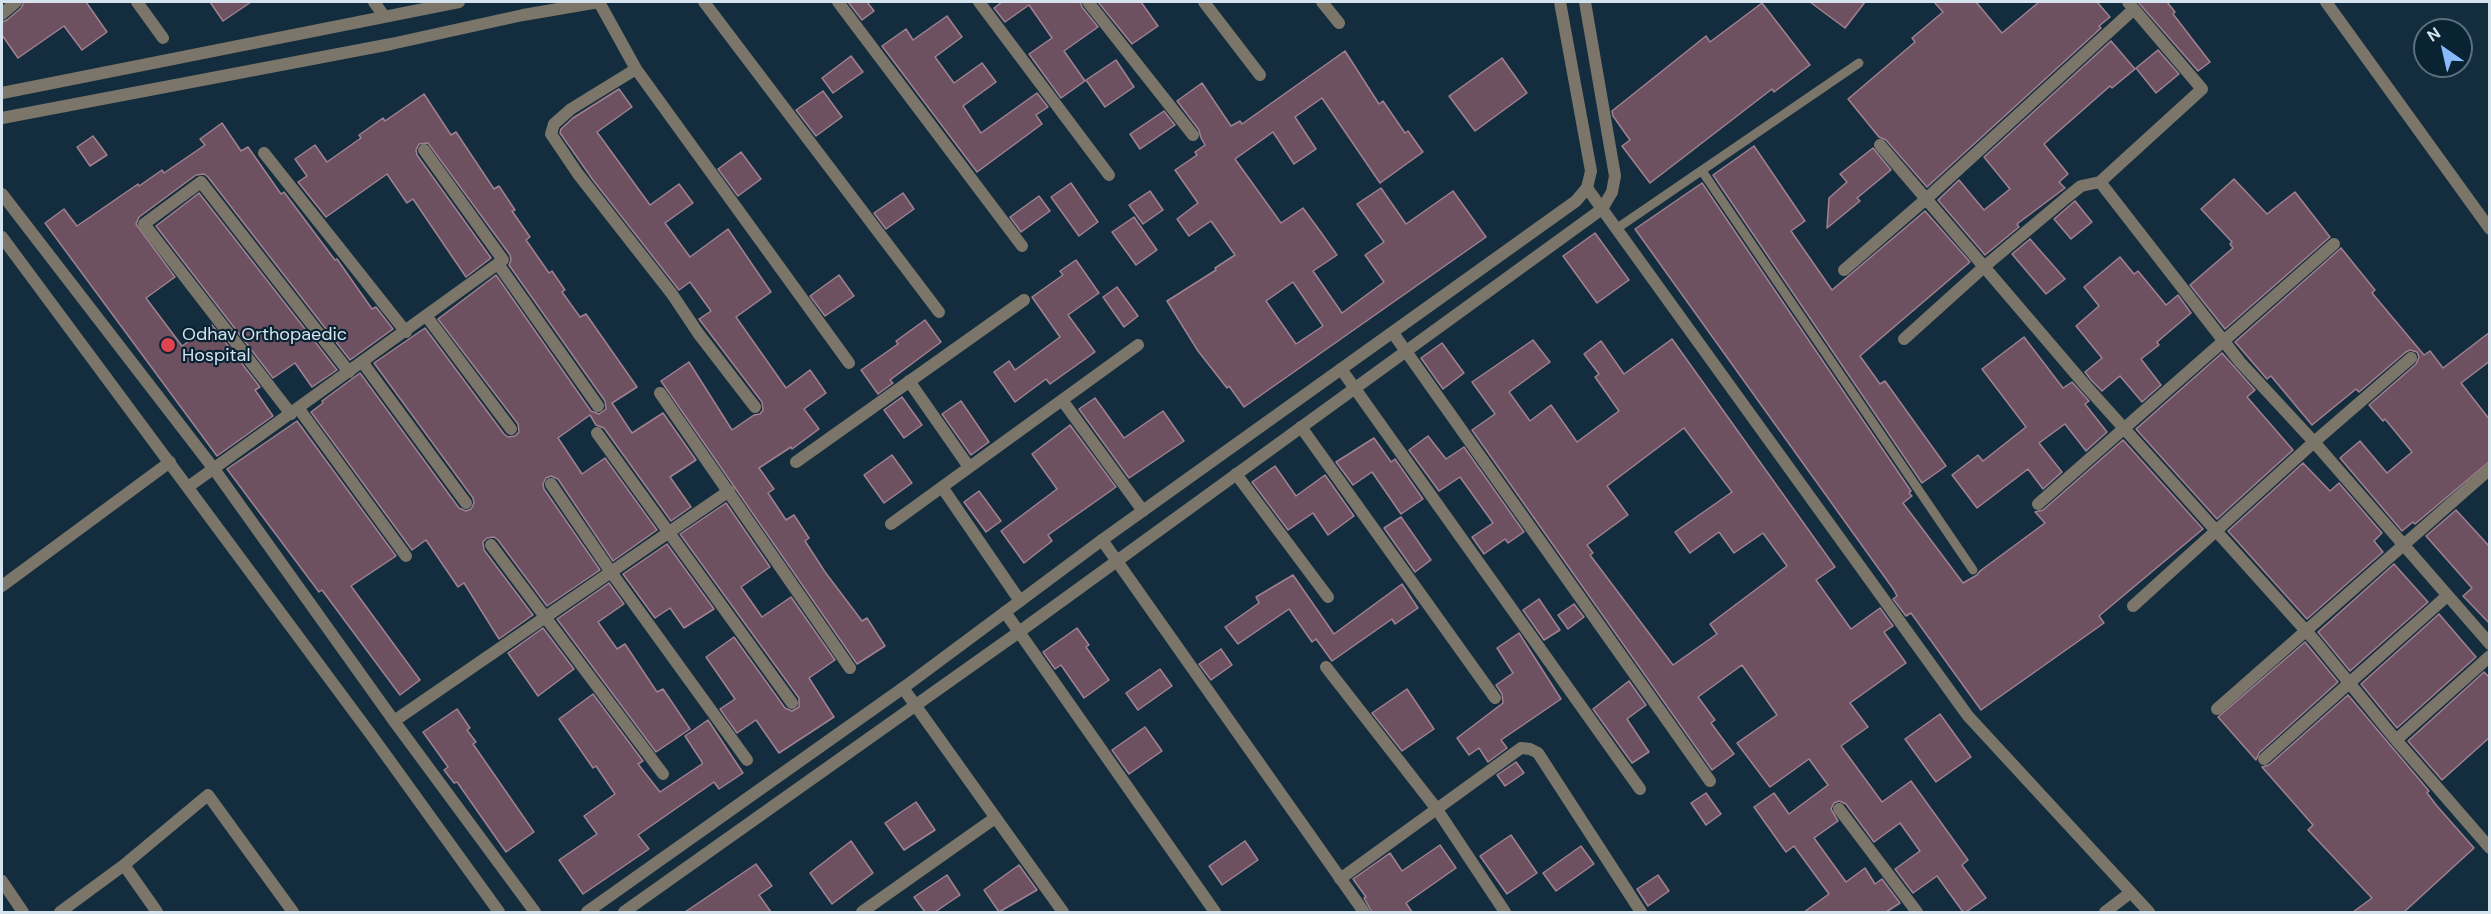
<!DOCTYPE html>
<style>
body{margin:0}
#map{position:relative;width:2491px;height:914px;overflow:hidden;background:#132d3e;font-family:"DM Sans",sans-serif}
canvas{display:block}
.frame{position:absolute;inset:0;border:3px solid #d4e3ee;pointer-events:none}
.north{position:absolute;left:2413px;top:18px;width:60px;height:60px;box-sizing:border-box;background:#092333;border:2px solid #5a707e;border-radius:50%;rotate:326deg;font-size:16px;font-weight:700;line-height:24px;text-align:center;color:#d4e3ee}
.north::after{content:'';display:block;margin:auto;width:21px;height:27px;background:#88bafc;clip-path:polygon(50% 0,100% 100%,50% 72%,0 100%)}
</style>
<div id="map">
<canvas width="2491" height="914"></canvas>
<div class="frame"></div>
<div class="north">N</div>
</div>
<script>
const g = document.querySelector('canvas').getContext('2d');
g.lineJoin = 'round';
function paint(path, color) { g.fillStyle = color; g.fill(path, 'evenodd'); }
const poly = rows => new Path2D(rows.map(r => 'M' + r).join(''));
function trace(path, color, width, dash) { g.strokeStyle = color; g.lineWidth = width; g.lineCap = dash ? 'butt' : 'round'; g.setLineDash(dash || []); g.stroke(path); }
function drawText(font, color, halo, rows, align = 'center') {
  g.font = font + ' "DM Sans",sans-serif'; g.lineWidth = 4.5; g.setLineDash([]); g.textBaseline = 'middle'; g.strokeStyle = halo; g.fillStyle = color; for (const [text, x, y, turn = 0] of rows) {
    g.save(); g.translate(x, y); g.rotate((+turn || 0) * Math.PI / 180); g.textAlign = isNaN(turn) ? turn : align; if (halo) g.strokeText(text, 0, 0); g.fillText(text, 0, 0); g.restore();
  }
}
const building = poly([
 [24,2,86,2,107,32,82,50,64,26,18,58,2,35,2,22,7,20,21,8,24,2],
 [210,2,251,2,223,21,210,2],
 [848,2,867,2,874,11,862,20,848,2],
 [1002,2,1080,2,1082,7,1098,27,1064,51,1085,81,1061,98,1029,54,1052,38,1029,5,1005,22,994,8,1002,2],
 [1098,2,1141,2,1158,26,1132,44,1098,2],
 [1810,2,1865,2,1845,28,1810,2],
 [1934,2,1976,2,2002,33,2039,2,2097,2,2110,17,2099,26,2101,28,1927,187,1886,140,1879,137,1848,99,1915,42,1912,38,1943,12,1934,2],
 [2138,2,2167,2,2175,12,2173,14,2210,62,2198,71,2138,2],
 [1762,3,1810,65,1774,92,1772,89,1650,183,1622,146,1630,140,1613,116,1612,111,1706,36,1710,42,1762,3],
 [947,16,962,37,935,57,954,83,982,63,996,82,963,106,981,133,1037,93,1048,107,1036,115,1042,124,977,172,882,46,906,29,913,40,947,16],
 [2111,41,2135,69,2112,88,2110,86,2044,144,2068,174,2059,182,2065,188,2017,224,2019,227,1985,255,1938,200,1959,180,1984,210,2010,189,1984,157,2111,41],
 [2158,50,2179,74,2156,93,2136,68,2158,50],
 [1345,51,1379,104,1383,101,1405,133,1408,131,1423,152,1380,183,1322,98,1295,117,1316,149,1294,164,1273,132,1235,159,1281,223,1303,208,1320,231,1337,255,1313,271,1342,313,1384,282,1365,255,1384,242,1357,204,1381,188,1406,224,1453,191,1486,237,1244,407,1229,386,1227,388,1198,351,1167,301,1216,270,1215,268,1235,255,1211,221,1189,236,1177,219,1198,203,1175,170,1197,155,1195,152,1205,145,1201,138,1199,130,1177,101,1202,83,1231,126,1240,121,1242,124,1345,51],
 [1293,282,1323,326,1296,344,1266,301,1293,282],
 [851,56,863,72,833,93,822,78,851,56],
 [1502,58,1527,93,1475,131,1449,96,1502,58],
 [1116,60,1134,87,1105,107,1086,80,1116,60],
 [619,89,632,107,597,132,650,205,679,184,693,203,665,223,690,257,728,229,771,292,736,317,786,388,810,370,826,393,804,409,819,429,792,449,791,447,759,468,774,489,768,493,786,520,794,515,809,538,805,541,825,572,862,621,867,618,885,646,857,664,661,381,689,362,732,430,754,415,760,414,763,410,762,402,699,319,711,311,690,282,679,290,593,180,560,133,561,129,573,118,619,89],
 [823,91,842,117,816,136,796,110,823,91],
 [424,94,451,135,456,132,494,189,499,186,515,210,512,211,530,237,526,240,549,273,552,271,565,290,562,292,580,317,586,314,637,387,612,403,632,433,663,413,696,460,670,477,691,507,671,521,604,428,596,425,590,415,558,438,582,474,605,458,657,530,613,561,558,479,551,476,546,478,543,484,544,489,600,570,547,606,498,540,494,537,487,538,483,542,484,550,533,615,499,639,464,583,458,587,426,540,412,550,311,412,323,403,322,401,360,373,459,508,466,511,471,509,474,503,473,498,374,363,425,328,504,434,508,437,515,436,519,432,518,424,438,319,496,275,591,411,599,414,606,409,605,401,509,265,511,260,510,255,428,143,419,144,416,150,417,155,491,258,466,277,413,199,407,203,387,174,326,217,298,182,307,176,295,159,315,145,327,162,361,138,359,135,383,118,385,121,424,94],
 [1164,111,1175,125,1140,149,1130,134,1164,111],
 [222,123,241,151,248,147,281,194,284,192,335,260,337,259,372,309,376,307,393,329,350,360,208,177,204,174,196,175,139,217,136,224,175,277,146,298,182,346,212,325,260,387,255,390,273,416,217,456,45,223,64,209,77,226,138,184,139,186,162,170,164,173,205,145,200,139,222,123],
 [93,136,107,155,90,166,77,147,93,136],
 [1754,146,1805,221,1791,231,1832,290,1925,211,1970,262,1860,356,1880,384,1885,381,1946,466,1922,483,1713,175,1754,146],
 [1873,148,1891,170,1857,198,1860,201,1827,228,1829,198,1847,182,1840,174,1873,148],
 [741,152,761,179,738,196,718,169,741,152],
 [2234,179,2267,214,2295,192,2330,237,2225,329,2190,285,2233,248,2230,244,2232,242,2201,209,2234,179],
 [1071,183,1098,222,1079,236,1051,197,1071,183],
 [1702,183,1911,491,1909,493,1912,496,1903,503,1963,583,1977,575,1980,571,2045,523,2035,512,2043,510,2123,440,2203,529,2099,616,2104,623,1981,710,1911,613,1906,616,1893,599,1897,596,1894,590,1635,229,1702,183],
 [1150,191,1163,210,1143,224,1129,205,1150,191],
 [199,193,337,370,312,387,295,363,273,378,156,226,199,193],
 [903,193,914,209,886,229,874,213,903,193],
 [1039,196,1050,211,1021,232,1010,217,1039,196],
 [2075,201,2092,222,2071,239,2054,219,2075,201],
 [1134,217,1157,250,1136,265,1112,232,1134,217],
 [1595,233,1629,280,1597,303,1563,256,1595,233],
 [2030,239,2065,279,2046,294,2012,254,2030,239],
 [2341,248,2375,290,2372,293,2424,355,2430,351,2443,368,2490,332,2490,361,2461,383,2490,420,2490,461,2415,524,2413,522,2402,531,2340,458,2360,441,2387,473,2412,452,2385,419,2383,421,2369,405,2416,364,2419,357,2417,352,2410,350,2406,352,2359,392,2356,389,2312,425,2271,376,2267,379,2235,342,2341,248],
 [2120,257,2134,274,2138,271,2166,305,2178,295,2191,313,2157,342,2159,345,2141,359,2161,385,2142,402,2120,376,2102,391,2092,381,2085,372,2102,358,2076,326,2099,306,2084,287,2120,257],
 [1076,260,1099,293,1068,315,1095,352,1050,384,1046,379,1015,402,994,372,1009,361,1015,370,1060,337,1032,297,1063,275,1060,271,1076,260],
 [839,275,854,296,825,316,810,296,839,275],
 [1117,287,1138,316,1124,327,1103,297,1117,287],
 [925,320,941,342,890,380,893,383,878,394,861,370,898,344,896,341,925,320],
 [2024,337,2063,388,2072,382,2089,401,2085,404,2107,432,2086,451,2065,424,2039,443,2062,472,2043,489,2028,469,1977,508,1952,475,1978,455,1983,461,2026,427,1982,369,2024,337],
 [1672,339,1835,567,1816,580,1851,629,1880,608,1893,626,1884,632,1906,663,1850,703,1868,727,1841,746,1882,802,1911,781,1968,860,1962,865,1986,898,1966,912,1963,912,1937,876,1913,893,1895,869,1920,851,1900,823,1874,842,1846,804,1839,801,1834,803,1831,809,1838,821,1814,838,1846,882,1865,868,1875,884,1882,879,1900,903,1886,912,1804,912,1829,894,1794,846,1786,852,1754,807,1774,793,1789,814,1828,785,1809,759,1770,787,1737,743,1777,715,1742,665,1698,697,1715,720,1711,723,1734,754,1712,770,1472,430,1495,414,1472,382,1533,340,1550,362,1509,392,1530,421,1551,405,1577,442,1619,411,1595,377,1599,374,1584,354,1601,341,1624,374,1672,339],
 [1684,428,1732,492,1675,532,1690,553,1719,532,1734,553,1763,533,1787,566,1710,624,1717,634,1673,665,1590,555,1593,553,1587,545,1628,515,1607,486,1684,428],
 [1442,343,1464,373,1443,389,1421,358,1442,343],
 [2222,353,2255,390,2247,397,2293,450,2217,519,2136,429,2222,353],
 [902,397,922,425,904,438,884,410,902,397],
 [1095,398,1124,438,1163,411,1184,441,1129,478,1079,409,1095,398],
 [961,401,989,442,971,455,942,414,961,401],
 [297,421,396,556,351,586,420,680,400,695,322,590,319,592,227,469,297,421],
 [1070,425,1116,487,1048,535,1052,541,1024,563,1001,531,1057,489,1032,454,1070,425],
 [1428,436,1446,459,1464,447,1524,532,1508,543,1505,539,1484,554,1472,537,1493,523,1460,477,1439,491,1409,450,1428,436],
 [1374,438,1391,462,1395,459,1423,499,1401,514,1372,472,1353,485,1336,462,1374,438],
 [892,455,912,483,884,503,864,475,892,455],
 [2303,463,2330,491,2339,483,2382,533,2374,541,2383,552,2307,619,2228,531,2303,463],
 [1275,466,1296,496,1325,475,1354,516,1328,535,1313,513,1288,530,1252,482,1275,466],
 [979,491,1001,521,986,532,964,502,979,491],
 [726,503,770,567,741,587,762,617,791,597,835,660,809,678,834,717,779,753,756,720,737,733,720,709,735,699,706,657,734,637,785,708,792,711,799,707,799,698,680,534,726,503],
 [2456,510,2490,547,2490,624,2463,596,2472,588,2426,536,2456,510],
 [1401,517,1431,560,1415,572,1384,528,1401,517],
 [667,544,714,609,684,628,670,608,655,618,623,574,667,544],
 [2394,564,2428,602,2350,671,2318,632,2394,564],
 [1293,575,1334,634,1402,584,1418,608,1395,624,1392,619,1332,661,1316,639,1312,642,1289,609,1238,644,1225,627,1259,603,1256,597,1293,575],
 [609,583,624,604,598,622,617,649,625,644,657,692,663,689,690,729,656,752,557,619,609,583],
 [1539,599,1560,630,1544,640,1523,610,1539,599],
 [1574,604,1584,617,1568,629,1558,615,1574,604],
 [2439,614,2476,657,2397,728,2361,684,2439,614],
 [543,628,574,669,538,696,508,653,543,628],
 [1077,628,1089,645,1086,647,1109,680,1084,698,1061,665,1055,669,1043,652,1077,628],
 [1519,633,1561,699,1501,740,1507,748,1488,762,1479,748,1469,755,1457,738,1503,703,1502,694,1496,685,1513,673,1497,648,1519,633],
 [2305,642,2338,682,2259,753,2256,760,2218,717,2305,642],
 [1221,649,1232,665,1211,680,1199,664,1221,649],
 [1160,669,1172,686,1138,710,1126,693,1160,669],
 [2484,672,2490,678,2490,737,2442,780,2408,741,2484,672],
 [1629,681,1646,705,1627,719,1649,752,1632,763,1593,709,1629,681],
 [1407,689,1434,729,1402,751,1372,713,1407,689],
 [593,694,643,761,638,764,660,792,702,764,702,762,685,736,708,720,743,773,719,789,714,782,638,835,649,849,583,894,559,860,597,834,584,816,615,794,596,766,593,768,559,719,593,694],
 [2348,695,2429,791,2427,793,2437,806,2474,848,2404,912,2353,912,2372,898,2308,830,2313,825,2262,767,2269,765,2348,695],
 [457,709,470,728,467,730,476,742,473,744,534,832,506,852,457,782,454,783,444,770,448,767,423,732,457,709],
 [1940,714,1971,757,1936,782,1905,739,1940,714],
 [1145,727,1162,751,1129,774,1112,750,1145,727],
 [1516,762,1524,773,1505,786,1497,775,1516,762],
 [1706,793,1721,814,1706,825,1691,803,1706,793],
 [916,802,935,830,904,850,885,823,916,802],
 [1511,835,1537,873,1507,894,1480,856,1511,835],
 [851,841,873,873,832,904,810,873,851,841],
 [1245,841,1258,860,1222,885,1209,866,1245,841],
 [1440,845,1456,868,1406,903,1412,912,1372,912,1364,898,1366,897,1353,879,1390,853,1402,871,1440,845],
 [1581,846,1594,864,1556,891,1543,873,1581,846],
 [756,864,772,886,759,895,771,912,685,912,756,864],
 [1019,865,1037,890,999,912,984,890,1019,865],
 [947,875,960,895,935,912,925,912,914,897,947,875],
 [1658,875,1669,891,1648,906,1637,889,1658,875]
]);
paint(building, '#6e5161');
trace(building, '#a08191', 1.5);
trace(poly([
 [1702,171,1973,570],
 [1616,229,1859,63]
]), '#7b7669', 9);
trace(poly([
 [137,2,163,38],
 [374,2,384,16],
 [599,2,636,69,849,363],
 [704,2,939,312],
 [838,2,1022,246],
 [979,2,1109,175],
 [1088,2,1193,135],
 [1204,2,1260,75],
 [1322,2,1339,23],
 [2128,2,2202,89,2100,182,2240,362,2314,442,2490,644],
 [2326,2,2490,229],
 [2,14,16,2],
 [636,69,571,109,554,124,551,134,578,174,672,294,698,333,755,407],
 [1880,145,2086,386,2315,641,2396,740],
 [264,153,406,332],
 [1587,188,1968,716,2149,912],
 [498,264,598,406],
 [1844,270,1926,199,2134,9],
 [427,317,511,429],
 [1393,333,1710,781],
 [1904,339,1985,266,2066,198,2081,186,2100,182],
 [363,363,466,503],
 [1341,369,1640,789],
 [909,381,969,467],
 [660,393,850,668],
 [1062,400,1143,511],
 [299,409,406,556],
 [291,414,144,224,201,182,349,372],
 [1301,427,1495,698],
 [597,433,792,703],
 [796,462,1024,300],
 [1236,474,1328,597],
 [551,484,611,572,747,760],
 [188,487,503,260,424,150],
 [942,487,1020,601],
 [2038,504,2334,244],
 [891,524,1138,345],
 [1102,540,1364,912],
 [491,545,663,774],
 [2,586,170,462],
 [2133,606,2314,442,2411,358],
 [1005,612,1215,912],
 [2490,656,2396,740,2490,848],
 [1326,667,1436,808,1505,912],
 [903,688,1063,912],
 [2217,709,2490,469],
 [394,721,729,491],
 [2264,759,2447,596],
 [1839,809,1917,912],
 [124,865,157,912],
 [1340,879,1521,748,1530,749,1538,753,1641,912],
 [2,881,23,912],
 [60,912,124,865,208,795,293,912],
 [862,912,995,818],
 [2105,912,2130,893]
]), '#7b7669', 12);
trace(poly([
 [2,93,459,2],
 [2,118,391,44,523,15,599,2],
 [2,194,214,469,394,721,535,912],
 [2,237,372,736,499,912],
 [587,912,903,688,1102,540,1576,201,1587,188,1591,171,1560,2],
 [624,912,1019,632,1602,209,1612,192,1615,176,1585,2]
]), '#7b7669', 12);
for (const [x, y, r, color] of [
 [168,345,8,"#e0444e"]
]) { const dot = new Path2D(); dot.arc(x, y, r, 0, 2 * Math.PI); g.fillStyle = color; g.fill(dot); trace(dot, '#092333', 2); }
drawText('18px', '#d4e3ee', '#092333', [
 ["Odhav Orthopaedic",182,335],
 ["Hospital",182,356]
], 'left');
</script>
